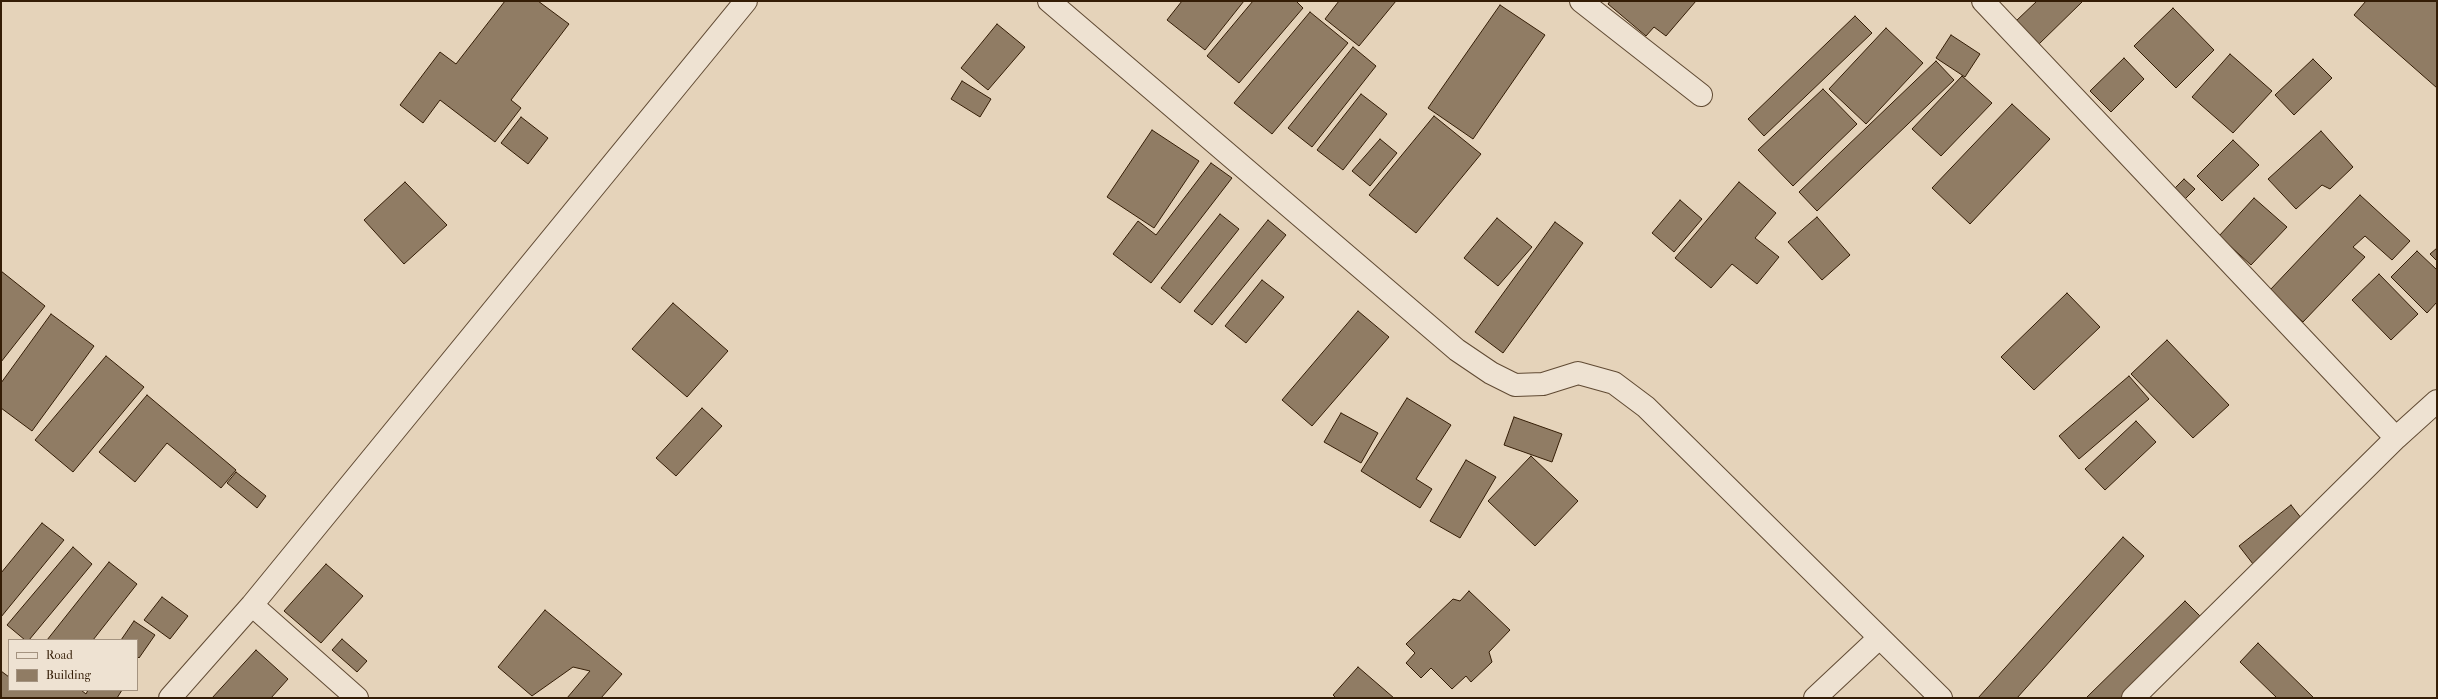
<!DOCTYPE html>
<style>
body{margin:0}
#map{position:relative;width:2438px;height:699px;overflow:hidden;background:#e5d3ba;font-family:"IM FELL French Canon",serif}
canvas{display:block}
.frame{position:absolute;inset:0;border:2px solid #341d06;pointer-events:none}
.legend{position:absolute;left:8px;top:639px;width:130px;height:52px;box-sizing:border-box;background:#eee2d2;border:1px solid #a49380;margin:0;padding:5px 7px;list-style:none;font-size:12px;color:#341d06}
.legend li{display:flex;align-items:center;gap:8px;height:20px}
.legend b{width:20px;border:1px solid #a49380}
</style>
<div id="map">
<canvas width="2438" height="699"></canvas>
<div class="frame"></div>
<ul class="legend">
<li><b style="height:5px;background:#eee2d2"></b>Road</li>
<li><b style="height:11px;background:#907c64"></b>Building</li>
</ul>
</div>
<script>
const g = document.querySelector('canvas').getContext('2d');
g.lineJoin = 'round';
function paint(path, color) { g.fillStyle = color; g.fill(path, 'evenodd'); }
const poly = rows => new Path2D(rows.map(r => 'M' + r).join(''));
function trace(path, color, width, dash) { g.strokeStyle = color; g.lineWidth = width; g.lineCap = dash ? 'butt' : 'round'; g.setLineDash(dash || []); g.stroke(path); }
const building = poly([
 [505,1,538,1,569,24,511,100,521,108,495,142,440,100,423,123,400,105,440,52,456,64,505,1],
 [1182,1,1244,1,1205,50,1167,20,1182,1],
 [1253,1,1296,1,1303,8,1239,83,1207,56,1253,1],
 [1339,1,1396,1,1359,46,1325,19,1339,1],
 [1610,1,1696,1,1666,36,1654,27,1646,36,1608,4,1610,1],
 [2037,1,2083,1,2039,44,2016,21,2037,1],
 [2366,1,2437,1,2437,88,2354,15,2366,1],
 [1500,5,1545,35,1473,139,1428,108,1500,5],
 [2173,8,2214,50,2176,88,2134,46,2173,8],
 [1310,12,1348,43,1272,134,1234,103,1310,12],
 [1855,16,1872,33,1764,136,1748,119,1855,16],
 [997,24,1025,47,988,90,961,68,997,24],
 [1886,28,1923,63,1866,124,1829,89,1886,28],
 [1951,35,1980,54,1965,77,1936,58,1951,35],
 [1353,47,1376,66,1312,147,1288,128,1353,47],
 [2230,54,2272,91,2233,133,2192,97,2230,54],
 [2124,58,2144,79,2111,112,2090,91,2124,58],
 [2313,59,2332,78,2294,115,2275,95,2313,59],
 [1936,61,1954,80,1817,211,1799,192,1936,61],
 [1962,76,1992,103,1941,156,1912,129,1962,76],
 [962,81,991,99,980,117,951,99,962,81],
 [1823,89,1857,124,1793,186,1758,150,1823,89],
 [1361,94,1387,114,1343,170,1317,150,1361,94],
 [2012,104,2050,139,1970,224,1932,188,2012,104],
 [1434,116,1481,154,1416,233,1369,195,1434,116],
 [521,117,548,138,528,164,501,143,521,117],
 [1152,130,1199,161,1154,228,1107,197,1152,130],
 [2321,131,2353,167,2330,189,2322,185,2296,209,2268,179,2321,131],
 [1380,139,1397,153,1370,186,1352,171,1380,139],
 [2233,140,2259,165,2222,201,2197,176,2233,140],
 [1211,163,1232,178,1151,283,1113,254,1138,221,1156,235,1211,163],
 [2184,179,2195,189,2185,199,2174,189,2184,179],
 [405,182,447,225,404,264,364,220,405,182],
 [1739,182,1776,213,1755,238,1779,257,1757,284,1732,264,1711,288,1675,258,1739,182],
 [2360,195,2410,241,2392,260,2365,236,2353,247,2365,257,2303,322,2270,290,2360,195],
 [2254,198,2287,227,2251,265,2219,236,2254,198],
 [1680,200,1702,219,1674,252,1652,233,1680,200],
 [1220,214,1239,229,1180,303,1161,288,1220,214],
 [1817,217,1850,255,1822,280,1788,242,1817,217],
 [1497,218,1532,247,1498,286,1464,258,1497,218],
 [1268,220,1286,235,1212,325,1194,311,1268,220],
 [1555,222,1583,243,1503,353,1475,332,1555,222],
 [2437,248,2437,261,2430,254,2437,248],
 [2417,251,2437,270,2437,302,2427,313,2391,277,2417,251],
 [1,271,45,306,1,362,1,271],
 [2379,274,2418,314,2391,340,2352,300,2379,274],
 [1262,280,1284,297,1246,343,1225,326,1262,280],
 [2067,293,2100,327,2034,390,2001,357,2067,293],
 [673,303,728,351,687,397,632,349,673,303],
 [1358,311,1389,337,1312,426,1282,400,1358,311],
 [51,314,94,346,32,431,1,408,1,383,51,314],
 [2167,340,2229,405,2193,438,2131,374,2167,340],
 [106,356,144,387,73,472,35,440,106,356],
 [2129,376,2149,399,2079,459,2059,436,2129,376],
 [147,395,236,470,221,488,167,443,135,482,99,452,147,395],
 [1407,398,1451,425,1416,479,1432,489,1420,508,1361,471,1407,398],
 [702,408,722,426,676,476,656,458,702,408],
 [1341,413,1378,433,1361,463,1324,442,1341,413],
 [1514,417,1562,434,1552,462,1504,445,1514,417],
 [2136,421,2156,442,2105,490,2085,469,2136,421],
 [1531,456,1578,501,1535,546,1488,501,1531,456],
 [1466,460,1496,477,1460,538,1430,521,1466,460],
 [236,472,266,496,257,508,227,483,236,472],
 [2291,505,2305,523,2253,564,2239,546,2291,505],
 [42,523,64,540,1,617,1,573,42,523],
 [2123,537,2144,556,2017,698,1978,698,2123,537],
 [73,547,92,564,29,640,25,640,7,625,73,547],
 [109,562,137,584,93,640,47,640,109,562],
 [326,564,363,596,321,643,284,611,326,564],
 [1469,591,1510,630,1489,652,1492,662,1471,682,1466,676,1452,689,1431,668,1421,678,1406,663,1415,653,1406,644,1453,599,1460,601,1469,591],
 [162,597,188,616,170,639,144,620,162,597],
 [2185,601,2204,620,2124,698,2086,698,2185,601],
 [545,610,622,674,601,698,567,698,590,671,573,667,532,696,498,667,545,610],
 [134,621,155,635,139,658,137,656,137,640,121,640,134,621],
 [342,639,367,661,357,672,332,650,342,639],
 [2258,643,2314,698,2277,698,2240,662,2258,643],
 [256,650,288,679,271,698,212,698,256,650],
 [1358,667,1394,698,1336,698,1333,695,1358,667],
 [1,671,9,677,9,690,81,690,86,694,88,690,122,690,117,698,1,698,1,671]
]);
paint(building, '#907c64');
trace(building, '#341d06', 1);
const minor = poly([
 [1049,1,1457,350,1491,373,1515,385,1543,384,1578,373,1614,383,1646,407,1941,698],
 [1581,1,1701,95],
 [1983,1,2396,438],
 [252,605,357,698],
 [170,698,252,605,746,1],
 [1815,698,1879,638],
 [2133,698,2396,438,2437,401]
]);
trace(minor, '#604a33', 24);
trace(minor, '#eee2d2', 22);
</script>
